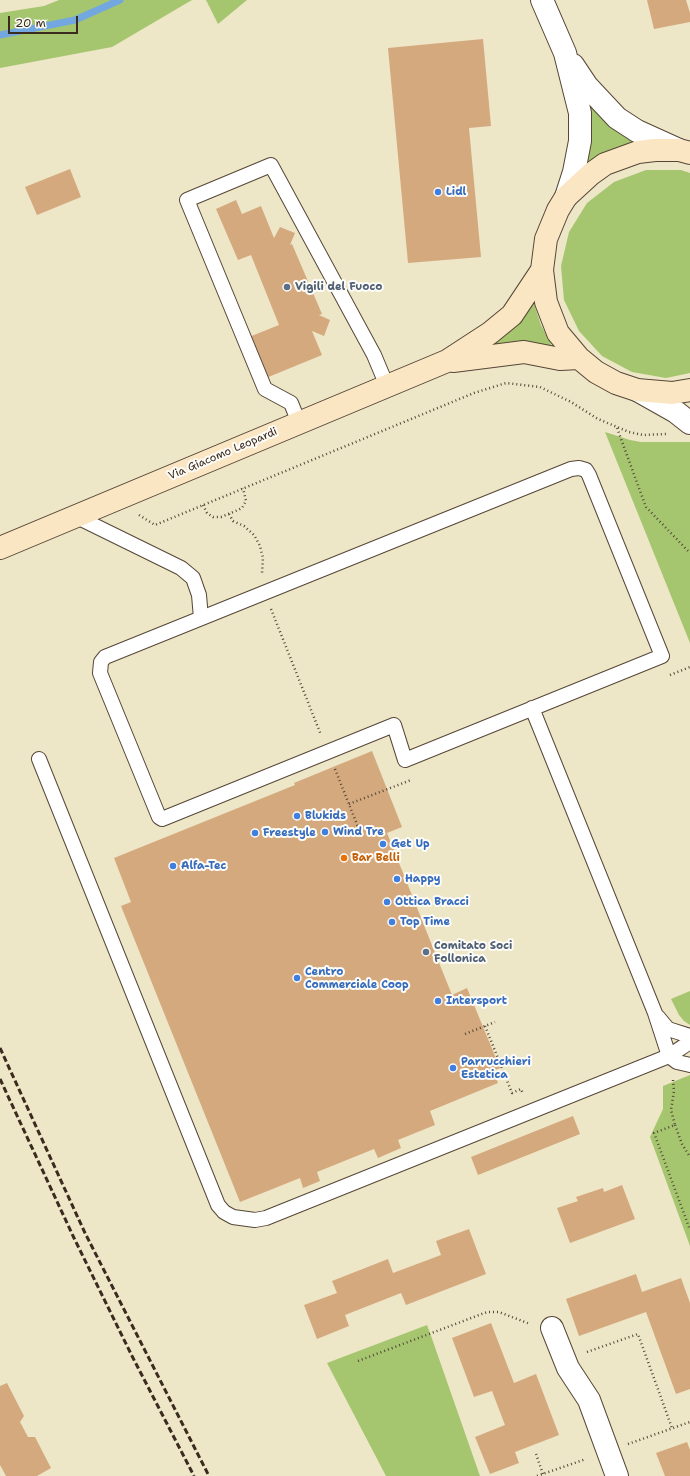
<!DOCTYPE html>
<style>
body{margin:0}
#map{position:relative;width:690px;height:1476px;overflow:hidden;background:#ede6c7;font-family:"Shantell Sans",sans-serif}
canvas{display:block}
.scale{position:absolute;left:8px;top:16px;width:70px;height:18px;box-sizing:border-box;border:2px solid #3b2a1e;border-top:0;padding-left:5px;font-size:12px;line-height:14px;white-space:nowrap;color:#3b2a1e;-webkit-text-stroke:3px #fdfcf7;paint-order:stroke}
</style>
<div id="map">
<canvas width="690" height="1476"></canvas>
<div class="scale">20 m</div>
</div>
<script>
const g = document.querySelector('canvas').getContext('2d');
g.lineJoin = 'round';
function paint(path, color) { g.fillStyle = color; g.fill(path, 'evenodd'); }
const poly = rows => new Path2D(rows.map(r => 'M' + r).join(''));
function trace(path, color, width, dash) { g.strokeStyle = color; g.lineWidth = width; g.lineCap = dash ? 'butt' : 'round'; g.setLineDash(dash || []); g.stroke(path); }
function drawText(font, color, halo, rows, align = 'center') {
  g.font = font + ' "Shantell Sans",sans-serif'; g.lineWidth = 4; g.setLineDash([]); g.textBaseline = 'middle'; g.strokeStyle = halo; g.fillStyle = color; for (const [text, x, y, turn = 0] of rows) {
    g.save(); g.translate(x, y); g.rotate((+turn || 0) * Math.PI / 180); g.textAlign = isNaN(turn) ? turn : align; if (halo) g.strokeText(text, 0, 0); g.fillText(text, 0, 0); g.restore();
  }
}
paint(poly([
 [59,0,192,0,112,47,0,68,0,13,44,6],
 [206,0,247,0,218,24],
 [582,95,600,117,618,132,640,143,587,165],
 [646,170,681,170,690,173,690,373,666,378,632,372,602,356,579,331,564,300,561,266,569,232,587,203,614,182],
 [533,301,541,325,552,346,518,344,482,350,499,341,516,326],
 [605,432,630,440,641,442,690,442,690,643],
 [690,991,690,1025,684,1021,679,1015,671,999],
 [690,1075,690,1246,650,1137,663,1109,663,1086],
 [427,1325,430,1333,480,1476,386,1476,327,1363]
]), '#a5c66f');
trace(poly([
 [0,35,75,20,120,0]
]), '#72a7df', 7);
paint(poly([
 [647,0,686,0,690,13,690,22,654,29],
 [483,39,491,126,469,128,481,257,408,263,388,48],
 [70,169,81,197,37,215,25,187],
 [236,200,242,214,261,206,274,238,280,227,295,233,290,245,292,244,322,314,319,315,330,320,324,336,312,331,322,355,266,378,249,337,279,325,251,255,238,260,216,209],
 [372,751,402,827,387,833,452,995,467,988,500,1068,493,1071,498,1083,430,1111,435,1125,398,1140,401,1148,378,1158,374,1149,317,1172,320,1181,303,1188,300,1178,240,1202,121,906,131,902,114,858,295,785,294,783],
 [573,1116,580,1134,478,1175,471,1157],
 [622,1185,635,1219,570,1243,557,1208,578,1201,576,1197,603,1188,604,1192],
 [469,1229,486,1274,406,1305,401,1293,345,1315,349,1326,317,1339,304,1305,337,1293,332,1281,388,1259,393,1273,441,1255,436,1241],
 [636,1274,642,1292,681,1278,690,1303,690,1389,676,1394,646,1312,579,1336,566,1299],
 [491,1323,514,1383,536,1374,559,1435,515,1452,519,1463,490,1474,475,1437,505,1425,492,1391,474,1397,452,1338],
 [7,1383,24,1416,20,1422,28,1437,35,1437,51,1468,37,1476,6,1476,0,1465,0,1386],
 [687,1442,690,1450,690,1476,665,1476,656,1453]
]), '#d5a97e');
const service = poly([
 [299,423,291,403,265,389,187,200,271,165,374,355,387,386],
 [579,468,586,470,589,475,662,656,405,760,394,725,167,817,162,819,159,817,100,673,101,662,105,657,571,469,579,468],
 [75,516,181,568,193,578,199,595,201,618],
 [532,708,655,1013,669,1056,677,1062,690,1065],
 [39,759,218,1205,224,1212,233,1217,255,1220,266,1218,669,1056,690,1042],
 [658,1017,668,1029,690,1036]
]);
const minor = poly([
 [637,390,676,412,690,423],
 [552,1328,568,1368,589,1400,617,1476]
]);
const tertiary = poly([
 [542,0,565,53,580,113,580,141,574,172,566,197],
 [573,65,587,86,617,118,637,131,679,150]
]);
const secondary = poly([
 [690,153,679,150,655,150,638,152,605,164,591,174,566,197,558,210,546,239,542,270,546,302,558,333,579,358,596,372,616,383,637,390,672,393,690,390],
 [453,361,524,352,560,359,579,358],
 [0,548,447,361,490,333,512,315,542,270]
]);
trace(service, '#564637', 16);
trace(minor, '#564637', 24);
trace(tertiary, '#564637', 24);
trace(secondary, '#564637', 24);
trace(poly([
 [617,428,646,507,690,553],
 [203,505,207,513,213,517,221,517,238,510,242,508,246,501,243,488],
 [229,514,233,521,244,526,254,535,260,546,263,558,262,573],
 [139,515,155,525,474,393,506,383,540,387,571,402,598,419,629,432,643,435,666,434],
 [271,609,321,735],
 [670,675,690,667],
 [335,769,360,832],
 [349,804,411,780],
 [485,1026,512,1093,521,1089,523,1094],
 [465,1034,495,1022],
 [673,1080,674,1091,671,1110,675,1125,654,1133,690,1230],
 [675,1125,682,1144,690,1157],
 [587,1352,638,1334,672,1428],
 [358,1361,487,1312,499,1312,530,1324],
 [628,1444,690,1422],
 [536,1454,543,1474],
 [537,1476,586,1459]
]), '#564637', 2.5, [1, 3]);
trace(service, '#fff', 14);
trace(minor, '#fff', 22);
trace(tertiary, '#fff', 22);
trace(secondary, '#fbe6c4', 22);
trace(poly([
 [0,1048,85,1233,209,1476],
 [0,1079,74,1238,132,1356,194,1476]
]), '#3b2a1e', 3, [6, 3]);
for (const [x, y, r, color] of [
 [438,192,4,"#3f7fe0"],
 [287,287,4,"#5c6f8a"],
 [297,816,4,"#3f7fe0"],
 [325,832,4,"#3f7fe0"],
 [255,833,4,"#3f7fe0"],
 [383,844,4,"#3f7fe0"],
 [344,858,4,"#e8710a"],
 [173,866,4,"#3f7fe0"],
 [397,879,4,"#3f7fe0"],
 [387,902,4,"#3f7fe0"],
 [392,922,4,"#3f7fe0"],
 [426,952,4,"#5c6f8a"],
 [297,978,4,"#3f7fe0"],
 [438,1001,4,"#3f7fe0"],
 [453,1068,4,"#3f7fe0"]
]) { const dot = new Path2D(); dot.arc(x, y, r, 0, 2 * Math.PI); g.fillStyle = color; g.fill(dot); trace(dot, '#fdfcf7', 1.5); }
drawText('bold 11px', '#366cbe', '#fdfcf7', [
 ["Lidl",446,192],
 ["Blukids",305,816],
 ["Wind Tre",333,832],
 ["Freestyle",263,833],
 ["Get Up",391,844],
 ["Alfa-Tec",181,866],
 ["Happy",405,879],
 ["Ottica Bracci",395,902],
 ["Top Time",400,922],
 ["Centro",305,972],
 ["Commerciale Coop",305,985],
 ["Intersport",446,1001],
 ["Parrucchieri",461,1062],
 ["Estetica",461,1075]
], 'left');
drawText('bold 11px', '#4e5e75', '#fdfcf7', [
 ["Vigili del Fuoco",295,287],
 ["Comitato Soci",434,946],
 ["Follonica",434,959]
], 'left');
drawText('11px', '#3b2a1e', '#fdfcf7', [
 ["Via Giacomo Leopardi",223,454,-23]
]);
drawText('bold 11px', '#c56008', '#fdfcf7', [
 ["Bar Belli",352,858]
], 'left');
</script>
